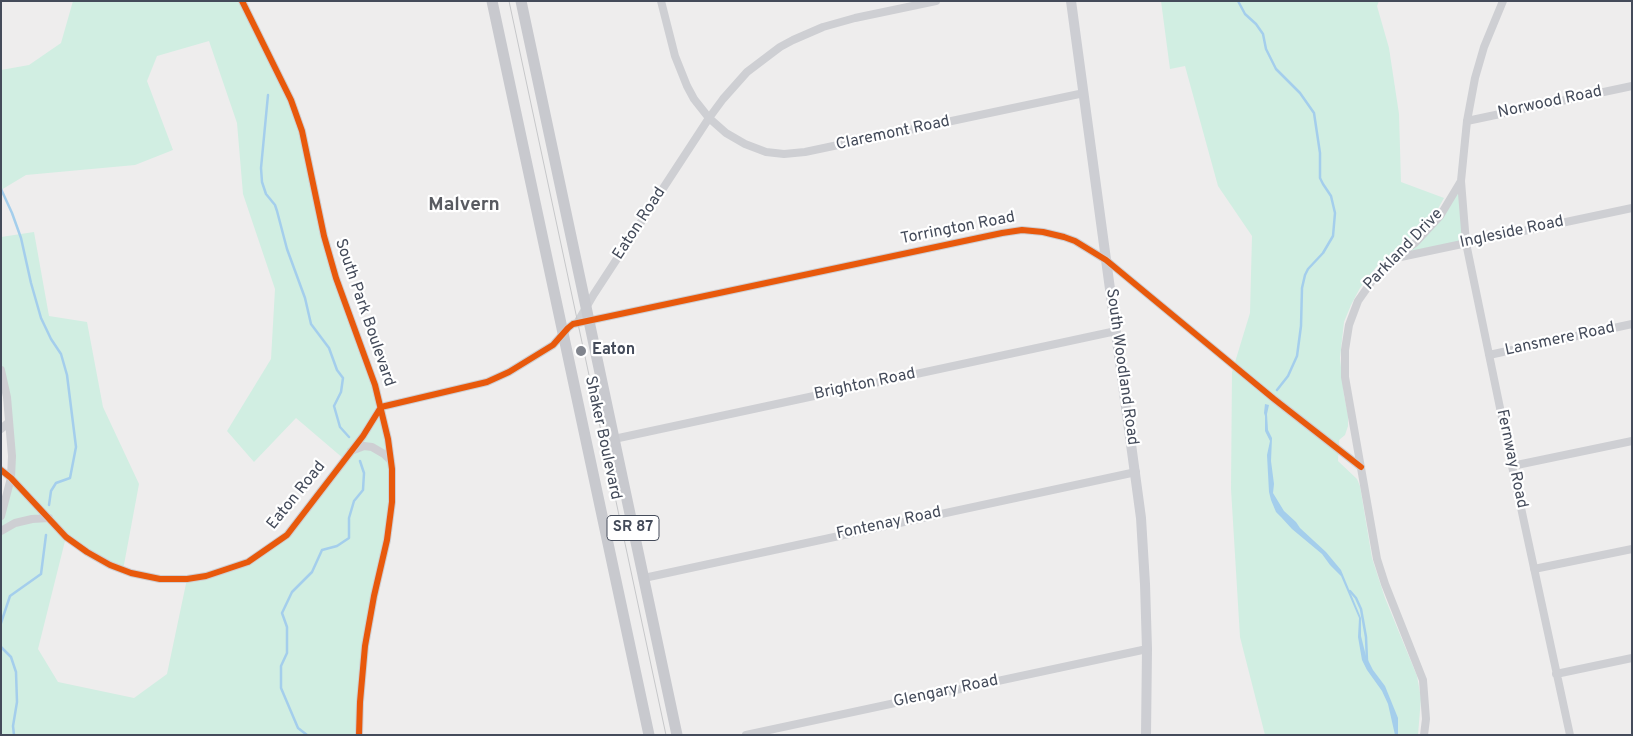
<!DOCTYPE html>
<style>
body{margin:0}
#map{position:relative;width:1633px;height:736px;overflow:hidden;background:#eeeded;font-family:Overpass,sans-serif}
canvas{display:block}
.frame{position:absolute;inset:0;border:2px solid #444b5a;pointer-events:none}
</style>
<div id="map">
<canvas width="1633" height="736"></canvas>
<div class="frame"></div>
</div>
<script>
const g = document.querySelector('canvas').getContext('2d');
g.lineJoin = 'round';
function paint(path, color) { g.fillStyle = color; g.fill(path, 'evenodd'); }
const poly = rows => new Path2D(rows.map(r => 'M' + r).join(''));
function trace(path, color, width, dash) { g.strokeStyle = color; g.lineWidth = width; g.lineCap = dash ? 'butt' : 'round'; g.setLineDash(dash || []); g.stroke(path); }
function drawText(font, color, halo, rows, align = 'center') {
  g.font = font + ' Overpass,sans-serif'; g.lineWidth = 4.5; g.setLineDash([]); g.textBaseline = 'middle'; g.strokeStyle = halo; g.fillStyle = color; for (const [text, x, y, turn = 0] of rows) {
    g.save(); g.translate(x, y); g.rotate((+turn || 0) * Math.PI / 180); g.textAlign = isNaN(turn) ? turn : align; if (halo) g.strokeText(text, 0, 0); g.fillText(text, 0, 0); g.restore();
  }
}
paint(poly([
 [73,1,242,1,291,100,324,236,386,424,392,502,365,646,359,735,1,735,1,516,11,478,1,370,1,237,34,232,49,316,87,322,103,407,139,484,123,570,66,537,38,649,58,682,134,698,167,674,187,579,248,562,287,535,344,459,296,418,254,462,227,431,271,359,275,289,243,194,237,123,209,41,157,56,147,81,173,150,135,165,26,175,1,190,1,70,29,65,61,43],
 [1161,1,1379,1,1377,6,1389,48,1399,114,1401,182,1444,198,1435,214,1425,224,1407,241,1377,266,1360,288,1351,305,1344,322,1340,358,1344,395,1348,415,1348,426,1345,435,1339,440,1338,461,1357,479,1360,486,1372,558,1385,598,1417,676,1421,698,1418,735,1265,735,1240,637,1231,489,1232,372,1250,313,1252,236,1218,186,1185,66,1170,69],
 [1461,181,1466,243,1392,259,1440,216]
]), '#d1eee2');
paint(poly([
 [1265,404,1269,405,1267,414,1268,430,1272,438,1271,461,1274,484,1273,493,1284,511,1296,522,1300,528,1326,552,1341,570,1361,618,1361,636,1366,656,1373,670,1385,686,1398,718,1398,735,1395,735,1388,704,1382,691,1367,670,1362,660,1358,637,1359,618,1341,576,1330,565,1322,554,1292,529,1281,517,1276,512,1271,500,1269,492,1267,455,1270,441,1265,431,1265,416,1264,413]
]), '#a4ceec');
trace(poly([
 [1238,1,1245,14,1256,24,1263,34,1266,49,1276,69,1300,93,1314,113,1320,153,1320,178,1323,184,1331,196,1335,213,1333,236,1323,253,1308,269,1305,275,1302,288,1301,326,1297,356,1288,376,1277,390],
 [268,95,261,168,262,182,266,194,275,205,277,211,287,249,305,298,311,324,329,348,337,370,343,378,341,392,334,406,340,427,349,437],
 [1,189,12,213,21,238,31,283,41,318,51,339,61,354,67,375,76,447,70,478,56,483,51,491,49,505],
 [1350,591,1356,598,1361,609,1366,637,1367,661],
 [1,623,10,596,41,574,46,535],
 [1,647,11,657,16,672,17,702,13,726,14,735],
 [307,735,298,728,281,688,281,666,287,653,287,627,282,613,292,592,312,572,322,550,337,546,349,538,349,518,354,501,363,490,364,473,360,461]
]), '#a4ceec', 2.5);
trace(poly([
 [242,1,291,100,302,131,324,236,336,278,375,385,388,439,392,469,392,502,387,540,374,596,365,646,360,702,359,735],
 [661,1,675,56,687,86,694,99,709,118,726,133,745,144,766,152,784,154,805,152,1084,93],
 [1467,121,1632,86],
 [1461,181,1466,243,1512,466,1570,735],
 [1396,258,1632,208],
 [577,323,594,294,709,118,723,99,747,72,780,47,793,40,823,27,855,18,936,1],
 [1489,355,1632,324],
 [1,370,7,397,12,456,11,478,1,516],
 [1,429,9,422],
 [614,439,1116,331],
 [351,451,364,446,372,447,384,454,391,461],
 [1512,466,1632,441],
 [1,470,11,478,66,537,87,552,110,565,131,573,160,579,187,579,206,576,248,562,287,535,363,436,381,407,487,382,509,372,553,345,568,328,573,324,1002,233,1022,230,1043,232,1064,237,1075,241,1106,260,1274,399,1361,467],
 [1,531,15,523,32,519,49,518],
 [1534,569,1632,549],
 [644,578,1136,472],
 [1556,674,1632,658],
 [746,735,1147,649],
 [1424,735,1426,719,1423,680,1385,584,1377,559,1345,377,1345,350,1349,325,1358,301,1372,281,1392,259,1415,243,1440,216,1461,181,1467,121,1475,78,1484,47,1503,1]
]), '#cecfd3', 8);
trace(poly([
 [1071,1,1141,518,1145,584,1147,649,1146,735]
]), '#cdced3', 10);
trace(poly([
 [492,1,649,735],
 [521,1,677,735]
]), '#c8c9ce', 11);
trace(poly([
 [509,1,666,735]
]), '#c6c7c9', 1);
trace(poly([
 [242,1,291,100,302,131,324,236,336,278,375,385,388,439,392,469,392,502,387,540,374,596,365,646,360,702,359,735],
 [1,470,11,478,66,537,87,552,110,565,131,573,160,579,187,579,206,576,248,562,287,535,363,436,381,407,487,382,509,372,553,345,568,328,573,324,1002,233,1022,230,1043,232,1064,237,1075,241,1106,260,1274,399,1361,467]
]), '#e8590c', 6);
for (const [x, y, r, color] of [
 [581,351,6,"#80848d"]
]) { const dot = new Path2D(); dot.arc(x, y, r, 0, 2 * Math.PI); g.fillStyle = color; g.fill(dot); trace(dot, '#fff', 2); }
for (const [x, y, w] of [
 [633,528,52]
]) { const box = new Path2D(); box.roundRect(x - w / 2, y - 12.5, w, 25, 4); g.fillStyle = '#fff'; g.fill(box); trace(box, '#444b5a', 1); }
drawText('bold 15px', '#444b5a', null, [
 ["SR 87",633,528]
]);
drawText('16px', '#444b5a', '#fff', [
 ["Norwood Road",1550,103,-12],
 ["Claremont Road",893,134,-12],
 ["Eaton Road",640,224,-57],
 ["Torrington Road",958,229,-11],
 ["Ingleside Road",1512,233,-12],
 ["Parkland Drive",1404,250,-46],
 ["South Park Boulevard",364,313,71],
 ["Lansmere Road",1560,340,-12],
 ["South Woodland Road",1121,367,82],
 ["Brighton Road",865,385,-12],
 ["Shaker Boulevard",602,438,78],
 ["Fernway Road",1511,459,78],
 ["Eaton Road",297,496,-51],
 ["Fontenay Road",889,524,-12],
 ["Glengary Road",946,692,-12]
]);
drawText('bold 16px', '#444b5a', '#fff', [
 ["Eaton",592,351]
], 'left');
drawText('bold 19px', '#595b61', '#fff', [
 ["Malvern",464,206]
]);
</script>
